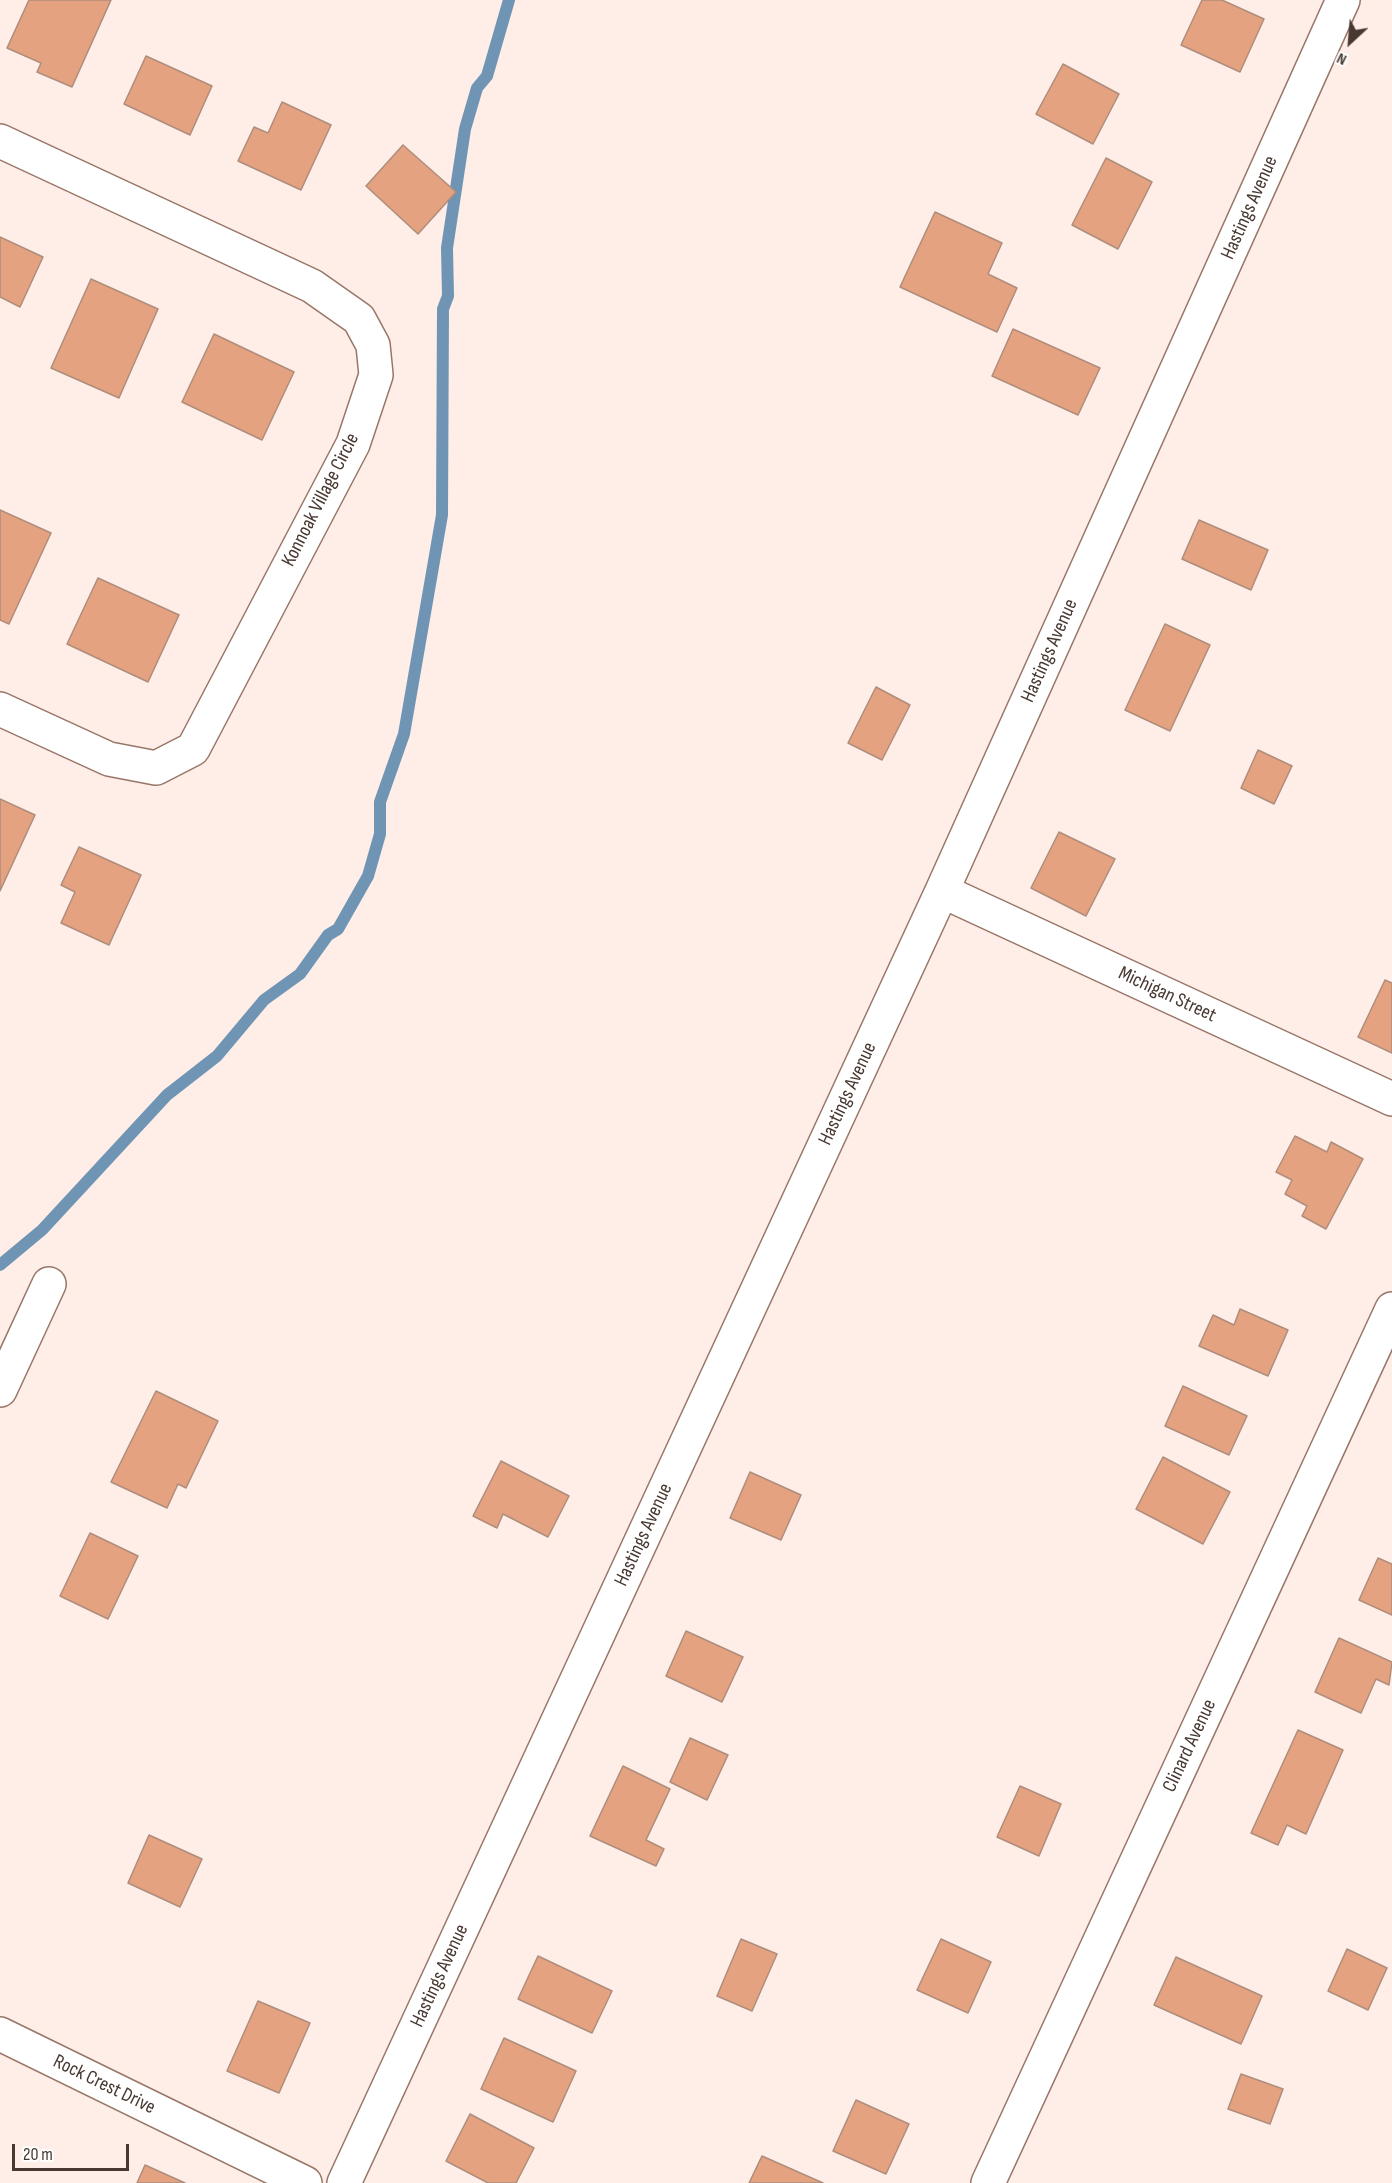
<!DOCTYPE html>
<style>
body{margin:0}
#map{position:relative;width:1392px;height:2183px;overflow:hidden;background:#feeee7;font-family:"Sofia Sans Condensed",sans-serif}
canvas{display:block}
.north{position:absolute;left:1320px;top:12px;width:60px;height:60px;-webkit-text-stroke:4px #fff;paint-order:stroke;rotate:206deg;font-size:16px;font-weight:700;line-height:24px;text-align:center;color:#473831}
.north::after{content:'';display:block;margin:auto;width:21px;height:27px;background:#473831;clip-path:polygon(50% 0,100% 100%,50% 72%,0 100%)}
.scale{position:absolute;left:12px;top:2144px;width:117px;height:27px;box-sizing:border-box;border:3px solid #473831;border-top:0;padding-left:8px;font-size:18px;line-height:21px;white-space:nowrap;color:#473831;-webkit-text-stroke:4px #fff;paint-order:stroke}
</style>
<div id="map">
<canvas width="1392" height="2183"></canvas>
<div class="north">N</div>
<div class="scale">20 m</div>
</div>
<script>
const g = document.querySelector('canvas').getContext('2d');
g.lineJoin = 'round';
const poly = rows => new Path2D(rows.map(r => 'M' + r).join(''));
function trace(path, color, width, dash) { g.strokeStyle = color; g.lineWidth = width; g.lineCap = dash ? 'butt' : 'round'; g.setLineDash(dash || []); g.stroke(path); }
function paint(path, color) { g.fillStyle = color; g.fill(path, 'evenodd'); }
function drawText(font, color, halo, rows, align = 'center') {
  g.font = font + ' "Sofia Sans Condensed",sans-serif'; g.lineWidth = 4.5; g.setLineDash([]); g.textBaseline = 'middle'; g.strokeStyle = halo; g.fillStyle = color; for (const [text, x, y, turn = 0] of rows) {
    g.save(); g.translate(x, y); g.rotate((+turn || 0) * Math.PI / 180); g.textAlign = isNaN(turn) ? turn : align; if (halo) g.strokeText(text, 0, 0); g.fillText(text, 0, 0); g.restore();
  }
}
trace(poly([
 [0,1265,42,1230,167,1095,217,1056,264,1000,300,974,328,935,338,929,368,876,380,834,380,802,404,734,442,515,443,309,448,296,447,248,465,129,477,88,487,76,509,0]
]), '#7095b4', 12);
const building = poly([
 [29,0,111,0,72,87,37,72,41,63,7,48,29,0],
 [1202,0,1222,0,1264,19,1240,72,1181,45,1202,0],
 [146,56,212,86,190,135,124,104,146,56],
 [1063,64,1119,94,1093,144,1036,114,1063,64],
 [282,102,331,125,301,190,238,161,254,127,268,133,282,102],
 [403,145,456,192,418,234,366,186,403,145],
 [1106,158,1152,182,1118,249,1072,225,1106,158],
 [935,212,1002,243,988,274,1017,288,997,332,900,287,935,212],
 [0,237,43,257,20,307,0,297,0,237],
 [91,279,158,309,119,398,51,368,91,279],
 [1013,329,1100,368,1078,415,992,376,1013,329],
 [214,334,294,372,262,440,182,402,214,334],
 [0,510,51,533,9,624,0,620,0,510],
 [1199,520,1268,550,1251,590,1182,559,1199,520],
 [98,578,179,615,148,682,67,644,98,578],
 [1165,624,1210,645,1170,731,1125,710,1165,624],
 [876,687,910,705,882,760,848,743,876,687],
 [1258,750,1292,766,1274,804,1241,788,1258,750],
 [0,799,35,815,0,891,0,799],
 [1059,832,1115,859,1086,916,1031,888,1059,832],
 [79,847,141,875,109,945,61,923,75,892,61,885,79,847],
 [1385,980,1392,983,1392,1053,1358,1037,1385,980],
 [1295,1136,1327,1152,1331,1142,1363,1159,1326,1229,1302,1216,1307,1206,1285,1194,1292,1180,1276,1172,1295,1136],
 [1240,1309,1288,1330,1268,1376,1199,1346,1213,1315,1234,1325,1240,1309],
 [1183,1386,1247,1416,1229,1455,1165,1426,1183,1386],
 [156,1391,218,1421,186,1488,178,1484,167,1508,111,1482,156,1391],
 [1163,1457,1230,1492,1203,1544,1136,1509,1163,1457],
 [501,1461,569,1496,548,1537,503,1514,497,1528,473,1516,501,1461],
 [750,1472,801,1495,781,1540,730,1518,750,1472],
 [90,1533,138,1556,108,1619,60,1596,90,1533],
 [1378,1558,1392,1564,1392,1615,1359,1600,1378,1558],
 [686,1631,743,1657,722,1702,666,1676,686,1631],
 [1339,1638,1392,1662,1389,1685,1376,1679,1361,1713,1315,1692,1339,1638],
 [1298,1730,1343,1750,1306,1834,1287,1825,1278,1845,1251,1833,1298,1730],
 [690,1738,728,1755,707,1800,670,1782,690,1738],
 [623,1766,670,1789,646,1840,664,1849,656,1866,590,1836,623,1766],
 [1020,1786,1061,1804,1039,1856,997,1837,1020,1786],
 [149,1835,202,1859,180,1907,128,1883,149,1835],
 [741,1939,777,1954,752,2011,717,1996,741,1939],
 [941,1939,991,1962,968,2013,917,1990,941,1939],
 [1347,1949,1387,1968,1368,2010,1328,1991,1347,1949],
 [538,1956,612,1991,592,2033,518,1999,538,1956],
 [1176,1957,1262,1996,1241,2044,1154,2005,1176,1957],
 [258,2001,310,2023,279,2093,227,2071,258,2001],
 [504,2038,576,2071,553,2122,481,2089,504,2038],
 [1241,2074,1283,2089,1270,2124,1228,2109,1241,2074],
 [856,2100,909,2124,886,2174,833,2151,856,2100],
 [470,2114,534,2148,516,2183,488,2183,446,2161,470,2114],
 [762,2156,823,2183,749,2183,762,2156],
 [145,2165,185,2183,137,2183,145,2165]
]);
paint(building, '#e4a280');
trace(building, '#af8d7c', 1.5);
const street = poly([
 [0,141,312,286,359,319,373,345,376,375,353,444,193,749,156,768,109,759,0,709],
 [942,891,1392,1099],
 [0,1390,49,1284],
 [0,2034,305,2183],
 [344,2183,942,891,1343,0],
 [988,2183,1392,1309]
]);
trace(street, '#987667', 36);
trace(street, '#fff', 33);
drawText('20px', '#473831', '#fff', [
 ["Hastings Avenue",1250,208,-66],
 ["Konnoak Village Circle",321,500,-63],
 ["Hastings Avenue",1050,651,-66],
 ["Michigan Street",1167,995,25],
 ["Hastings Avenue",848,1094,-65],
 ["Hastings Avenue",644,1535,-65],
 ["Clinard Avenue",1190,1746,-65],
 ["Hastings Avenue",440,1976,-65],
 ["Rock Crest Drive",104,2085,26]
]);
</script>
